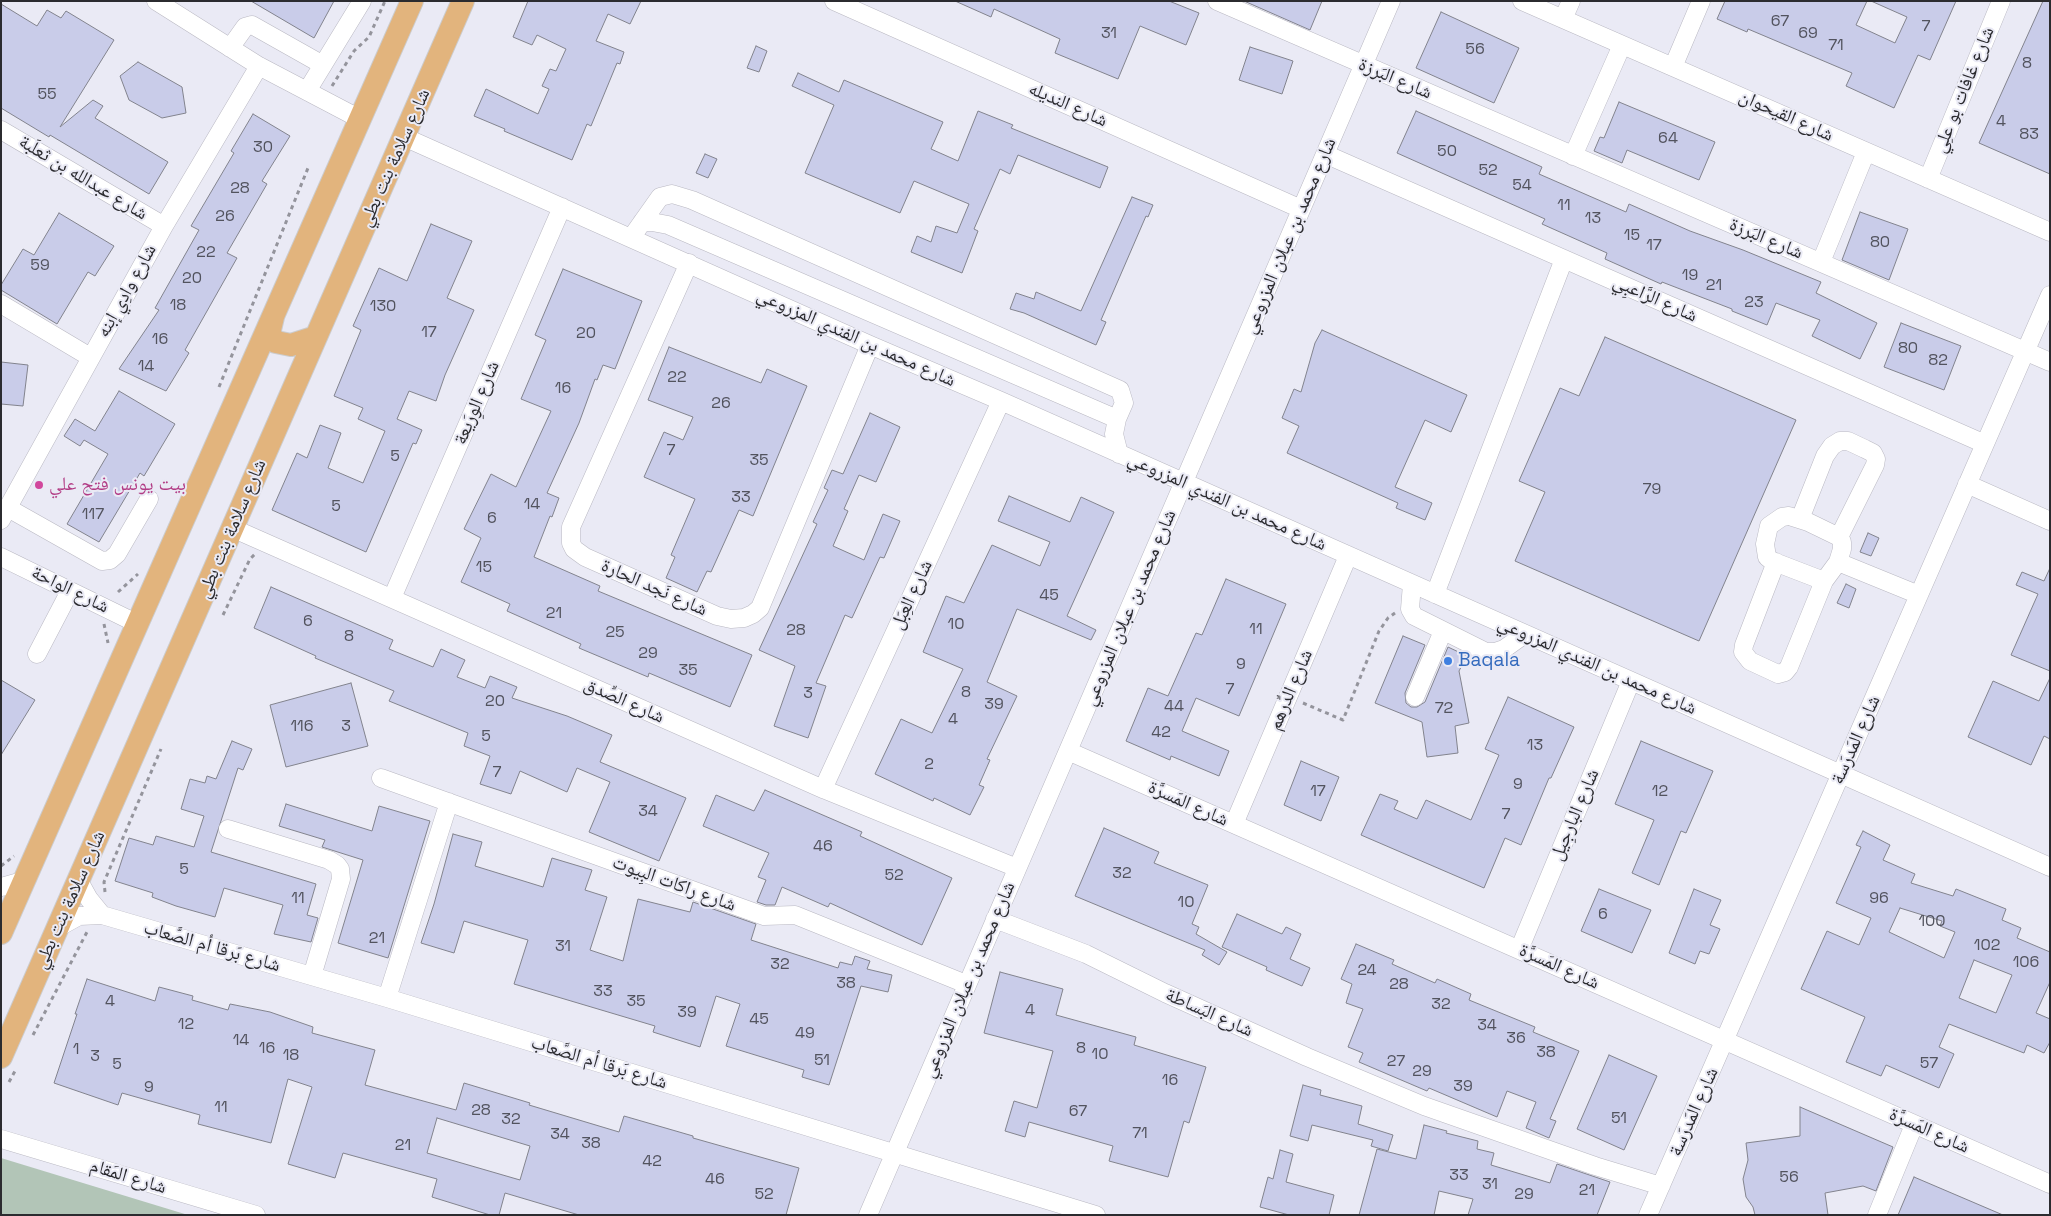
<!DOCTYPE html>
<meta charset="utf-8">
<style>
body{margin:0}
#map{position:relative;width:2051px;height:1216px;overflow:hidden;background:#eaeaf5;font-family:"Space Grotesk",sans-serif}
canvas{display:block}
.frame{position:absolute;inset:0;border:2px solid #2b2b2f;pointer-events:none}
</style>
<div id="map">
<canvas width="2051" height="1216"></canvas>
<div class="frame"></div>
</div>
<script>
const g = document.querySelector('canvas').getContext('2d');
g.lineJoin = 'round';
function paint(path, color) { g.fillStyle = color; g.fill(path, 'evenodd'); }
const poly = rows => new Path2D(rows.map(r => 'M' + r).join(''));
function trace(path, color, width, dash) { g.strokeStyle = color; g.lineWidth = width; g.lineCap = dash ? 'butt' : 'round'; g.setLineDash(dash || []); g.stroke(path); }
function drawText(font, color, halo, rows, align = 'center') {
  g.font = font + ' "Space Grotesk","Noto Naskh Arabic",sans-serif'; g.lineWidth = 4; g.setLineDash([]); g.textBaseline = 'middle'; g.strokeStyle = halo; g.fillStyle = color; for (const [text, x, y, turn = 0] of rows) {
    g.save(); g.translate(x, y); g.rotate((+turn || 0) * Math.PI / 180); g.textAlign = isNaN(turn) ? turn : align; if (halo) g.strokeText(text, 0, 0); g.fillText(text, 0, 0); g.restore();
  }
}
paint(poly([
 [1,1158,188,1215,1,1214]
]), '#b2c5b7');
const building = poly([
 [251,1,334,1,314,38,251,1],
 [528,1,641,1,630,24,608,14,596,41,624,52,620,64,617,63,591,126,587,124,572,160,504,131,505,129,474,116,486,89,538,114,549,89,542,86,550,69,556,71,566,49,537,35,532,45,513,37,528,1],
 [955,1,1169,1,1199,13,1186,45,1140,26,1118,79,1055,53,1060,39,994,9,991,17,955,1],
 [1244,1,1322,1,1310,30,1244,1],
 [1725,1,1867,1,1856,25,1895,43,1907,17,1871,1,1956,1,1930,60,1918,55,1894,108,1846,86,1852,73,1748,29,1747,32,1717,19,1725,1],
 [2043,1,2050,1,2050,174,1979,143,2043,1],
 [1,4,37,26,47,10,61,18,66,11,114,40,60,127,93,100,103,106,95,118,168,162,149,194,50,135,49,137,1,108,1,4],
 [1441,12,1519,48,1494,103,1416,68,1441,12],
 [756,46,767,51,759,72,747,68,756,46],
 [1250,47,1293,61,1282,94,1239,80,1250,47],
 [138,62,182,87,186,113,162,118,129,100,120,76,138,62],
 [798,73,839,92,844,80,943,122,931,149,958,161,978,111,1013,125,1011,128,1108,167,1100,188,1018,155,1010,174,1000,169,974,229,978,231,962,273,911,252,917,236,931,242,936,226,957,233,969,204,914,181,900,213,805,173,834,105,792,86,798,73],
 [1619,102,1715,142,1699,180,1627,150,1622,163,1594,151,1600,137,1604,138,1619,102],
 [1416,111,1542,167,1539,174,1626,212,1629,204,1690,231,1743,250,1821,282,1816,293,1877,323,1860,359,1812,336,1820,320,1776,303,1767,325,1732,311,1732,309,1662,282,1661,284,1605,259,1607,253,1542,224,1545,219,1397,153,1416,111],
 [253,114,290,136,262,181,267,184,227,253,237,258,185,350,189,353,166,391,119,369,159,310,155,308,199,230,191,226,234,153,231,151,253,114],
 [705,154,717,159,708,178,696,173,705,154],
 [1132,197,1153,205,1148,217,1146,216,1101,320,1106,322,1096,345,1024,313,1010,309,1016,293,1034,299,1036,292,1081,311,1132,197],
 [1860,212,1908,229,1889,280,1842,260,1860,212],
 [59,213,114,246,95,276,88,272,57,324,1,290,1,285,23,249,34,255,59,213],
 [431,224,472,241,447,298,474,310,445,375,436,401,409,391,397,419,422,430,416,444,413,443,366,552,272,510,297,453,307,458,320,425,341,433,328,468,363,483,385,431,358,419,363,408,334,396,361,330,353,326,379,268,407,281,431,224],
 [563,269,642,301,615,369,603,365,597,380,595,379,579,423,547,493,559,498,552,517,550,516,534,557,600,586,598,591,752,655,730,707,649,673,648,677,579,648,581,644,507,611,510,604,461,582,481,538,464,529,491,474,516,487,551,411,521,399,546,340,535,335,563,269],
 [1901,323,1961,346,1944,390,1884,367,1901,323],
 [1322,330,1467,395,1451,432,1425,420,1395,487,1432,503,1425,520,1396,508,1398,503,1287,453,1299,426,1282,418,1294,389,1301,392,1315,343,1322,330],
 [1605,337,1796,420,1699,641,1515,561,1545,492,1519,481,1560,388,1579,396,1605,337],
 [669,347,761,383,767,369,807,386,753,516,739,510,711,572,707,571,697,592,666,578,675,557,671,555,695,499,644,477,664,432,683,440,693,417,648,400,669,347],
 [1,362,28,365,23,406,1,404,1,362],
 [119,391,175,424,144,476,140,473,99,542,67,524,108,454,84,440,80,446,64,436,75,419,95,431,119,391],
 [870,413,900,427,876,482,859,475,844,509,848,511,833,546,864,560,883,514,900,521,884,558,880,557,852,618,845,615,816,683,826,686,808,738,774,726,795,666,759,650,817,524,813,522,828,490,824,488,832,470,843,474,870,413],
 [1009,496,1070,522,1081,497,1114,512,1067,616,1096,630,1091,640,1017,609,987,682,1017,696,987,759,990,760,979,785,984,787,970,815,934,798,933,801,875,774,901,719,932,733,963,669,923,652,946,596,964,603,992,545,1040,566,1050,542,998,521,1009,496],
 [1868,533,1879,538,1871,556,1860,552,1868,533],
 [2050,568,2050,671,2011,655,2038,594,2016,585,2022,572,2044,581,2050,568],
 [1226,579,1286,604,1239,716,1196,698,1182,731,1229,751,1219,776,1171,756,1170,760,1126,741,1148,688,1168,696,1196,633,1202,635,1226,579],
 [1846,584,1856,589,1849,608,1837,603,1846,584],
 [271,587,393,640,389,649,433,667,441,649,465,660,457,677,485,688,490,676,517,687,512,698,567,716,612,735,600,762,686,798,659,861,589,832,610,782,577,768,567,792,520,771,511,794,480,784,490,756,464,746,468,733,389,701,394,691,315,658,316,656,254,628,271,587],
 [1403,636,1425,645,1405,693,1406,703,1411,707,1417,707,1425,702,1448,647,1467,656,1459,671,1469,723,1455,726,1458,753,1427,757,1422,722,1375,703,1403,636],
 [2050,678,2050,739,2044,736,2031,765,1968,737,1993,681,2039,701,2050,678],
 [1,680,35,700,1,755,1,680],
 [351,683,368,746,286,767,270,705,351,683],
 [1508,697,1574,727,1551,778,1549,778,1521,845,1505,838,1484,888,1361,835,1380,794,1398,801,1394,809,1417,819,1426,800,1471,820,1499,755,1485,749,1508,697],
 [232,741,252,749,243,770,238,768,211,852,316,884,307,915,318,918,311,942,274,934,283,905,224,888,215,917,176,906,152,897,153,893,115,881,129,838,153,845,156,836,194,847,204,816,181,809,190,779,205,783,207,776,216,779,232,741],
 [1641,741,1713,771,1686,833,1681,831,1659,885,1632,873,1654,820,1615,804,1641,741],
 [1301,761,1339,777,1321,821,1284,805,1301,761],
 [765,790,862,832,860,836,952,878,922,945,830,903,828,907,782,887,775,905,766,905,757,902,766,880,758,877,769,853,703,826,716,795,754,811,765,790],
 [286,804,372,831,379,806,430,821,388,958,338,943,363,860,322,847,325,840,279,826,286,804],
 [1104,828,1159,852,1154,863,1208,885,1192,924,1199,927,1196,934,1227,952,1219,965,1202,955,1205,950,1075,896,1104,828],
 [1863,831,1890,845,1883,860,1915,874,1911,883,1953,896,1956,889,2006,909,2002,920,2021,928,2017,938,2050,952,2050,982,2036,1013,2050,1019,2050,1042,2044,1053,2027,1045,2024,1053,1949,1024,1939,1047,1954,1054,1939,1088,1886,1065,1881,1076,1846,1062,1865,1017,1801,989,1827,931,1859,945,1871,918,1836,903,1861,847,1856,845,1863,831],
 [1900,908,1942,921,1940,926,1955,932,1944,958,1889,932,1900,908],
 [1974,960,2012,975,1996,1013,1959,998,1974,960],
 [453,834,482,842,475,866,543,887,552,858,592,870,585,890,607,897,590,950,623,961,638,899,690,912,693,902,756,924,751,940,838,968,840,962,852,965,855,956,870,961,867,969,892,975,888,992,861,986,829,1085,802,1077,804,1070,726,1046,740,1004,716,996,700,1047,653,1032,655,1026,514,984,528,940,464,921,454,953,421,943,434,904,453,834],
 [1599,889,1651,910,1632,953,1581,931,1599,889],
 [1694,889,1721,900,1710,925,1720,929,1709,954,1700,951,1695,964,1669,953,1694,889],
 [1237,914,1282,934,1286,927,1301,934,1290,959,1310,968,1302,986,1266,970,1267,967,1222,947,1237,914],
 [1356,944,1394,960,1392,964,1435,983,1437,979,1471,994,1469,1000,1535,1027,1533,1032,1579,1051,1550,1119,1556,1121,1549,1138,1526,1128,1536,1102,1507,1091,1497,1117,1429,1088,1427,1091,1359,1062,1363,1053,1348,1047,1363,1009,1346,1003,1352,984,1341,979,1356,944],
 [1000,972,1063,989,1056,1015,1136,1037,1134,1045,1206,1067,1189,1123,1184,1121,1168,1177,1109,1161,1113,1146,1029,1122,1025,1137,1005,1131,1014,1101,1037,1108,1053,1051,984,1033,1000,972],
 [87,979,155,1001,159,987,193,996,192,1000,228,1010,230,1004,270,1012,313,1027,312,1033,375,1050,365,1085,456,1110,464,1083,530,1103,529,1105,619,1132,624,1116,693,1136,693,1138,799,1168,786,1215,579,1215,505,1193,499,1215,490,1215,432,1197,437,1179,343,1153,335,1178,288,1164,312,1087,288,1079,271,1143,198,1124,200,1115,122,1093,118,1105,54,1083,77,1014,75,1014,87,979],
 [437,1118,530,1146,520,1180,427,1153,437,1118],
 [1609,1055,1657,1076,1624,1150,1577,1129,1609,1055],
 [1303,1085,1321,1090,1320,1095,1362,1106,1358,1124,1393,1135,1388,1151,1371,1146,1373,1140,1312,1125,1308,1141,1290,1136,1303,1085],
 [1800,1107,1893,1147,1876,1191,1863,1186,1825,1193,1828,1215,1755,1215,1753,1207,1746,1197,1743,1179,1748,1160,1746,1143,1800,1136,1800,1107],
 [1424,1125,1447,1131,1446,1133,1478,1141,1477,1149,1494,1153,1491,1165,1524,1175,1550,1183,1557,1164,1610,1182,1597,1215,1468,1215,1473,1199,1439,1191,1434,1215,1359,1215,1377,1149,1416,1159,1424,1125],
 [1280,1150,1293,1154,1286,1182,1334,1195,1329,1215,1289,1215,1260,1207,1268,1177,1273,1179,1280,1150],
 [1914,1177,2003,1215,1898,1215,1914,1177]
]);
paint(building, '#c9cce9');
trace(building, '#82838d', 1);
const minor = poly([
 [156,1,259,66,360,119],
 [834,1,1301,209],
 [1217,1,2050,362],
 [1522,1,2050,232],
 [1563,19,1571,1],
 [230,48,245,27,252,25,323,65],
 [1673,67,1701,1],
 [307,91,362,1],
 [1,130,164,226],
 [404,137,870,345,1001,401,2050,867],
 [1325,154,1985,444],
 [1573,156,1622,45],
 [1928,179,2001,1],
 [642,222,652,222,668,225,1117,419],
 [631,238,660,197,672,194,692,200,1120,390,1124,403,1117,419,1114,434,1119,454],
 [1821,262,1866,152],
 [689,263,571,527,571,543,574,549,585,557,717,616,731,619,744,618,753,614,760,608,870,345],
 [1,304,90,357],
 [1967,484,2050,521],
 [8,508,102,561,110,560,117,554,149,499],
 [1800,519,1825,456,1832,446,1840,441,1848,441,1865,449,1873,453,1876,459,1875,465,1839,537],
 [1,520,164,226,259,66],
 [232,528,823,789,1017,868],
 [1,557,138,624],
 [1776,562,1744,645,1743,652,1750,661,1778,674,1785,672,1789,667,1824,581],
 [1838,562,1842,549,1842,542,1839,537,1808,522,1789,516,1782,517,1769,526,1765,544,1767,557,1772,561,1824,581,1838,562,1919,595],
 [1412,584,1410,609,1414,616,1486,652,1495,652,1504,649,1525,634],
 [1435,594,1564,259],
 [392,598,562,207],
 [37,654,70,591],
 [1415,697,1443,631],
 [1068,751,2050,1184],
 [381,778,764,916,795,915,966,984],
 [823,789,1001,401],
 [1234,824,1348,556],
 [228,829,329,860,337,865,340,869,341,879,312,976],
 [79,881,89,899,102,915],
 [1,887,26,880],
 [995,919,1086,954,1165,993,1307,1057,1424,1106,1595,1166,1661,1186],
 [59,927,79,916,102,915,387,998,1096,1215],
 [1519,950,1631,681],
 [387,998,449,802],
 [1,1139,256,1215],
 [868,1215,1391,1],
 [1648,1215,2050,295],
 [1877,1215,1914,1125]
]);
const major = poly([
 [273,317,269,334,276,342,291,345,316,337],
 [1,933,412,1],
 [1,1057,463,1]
]);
trace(minor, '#b9b8c2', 19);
trace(major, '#cccccd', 24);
trace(poly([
 [332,86,354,51,369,37,385,1],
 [219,387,308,168],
 [118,592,138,574],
 [223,615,250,559,255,554],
 [104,624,108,643],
 [1303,703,1343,720,1379,631,1388,618,1395,613],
 [1,866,14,856],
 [105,892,104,882,161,749],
 [33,1035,87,932],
 [9,1082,15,1071]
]), '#94949c', 3, [4, 4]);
trace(minor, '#fff', 18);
trace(major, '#e2b47d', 22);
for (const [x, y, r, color] of [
 [39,485,5,"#d1479c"],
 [1448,661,5,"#3f7fe0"]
]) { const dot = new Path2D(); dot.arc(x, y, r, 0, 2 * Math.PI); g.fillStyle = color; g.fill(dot); trace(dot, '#eaeaf5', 2); }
drawText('16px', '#52535e', null, [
 ["67",1780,22],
 ["7",1926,27],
 ["31",1109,34],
 ["69",1808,34],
 ["71",1836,46],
 ["56",1475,50],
 ["8",2027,64],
 ["55",47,95],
 ["4",2001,122],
 ["83",2029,135],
 ["64",1668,139],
 ["30",263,148],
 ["50",1447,152],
 ["52",1488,171],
 ["54",1522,186],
 ["28",240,189],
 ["11",1564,206],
 ["26",225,217],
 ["13",1593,219],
 ["15",1632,236],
 ["80",1880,243],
 ["17",1654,246],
 ["22",206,253],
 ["59",40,266],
 ["19",1690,276],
 ["20",192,279],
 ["21",1714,286],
 ["23",1754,303],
 ["18",178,306],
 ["130",383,307],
 ["17",429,333],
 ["20",586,334],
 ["16",160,340],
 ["80",1908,349],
 ["82",1938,361],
 ["14",146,367],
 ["22",677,378],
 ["16",563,389],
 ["26",721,404],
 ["7",671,451],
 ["5",395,457],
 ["35",759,461],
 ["79",1652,490],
 ["33",741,498],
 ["14",532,505],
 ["5",336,507],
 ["117",93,515],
 ["6",492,519],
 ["15",484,568],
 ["45",1049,596],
 ["21",554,614],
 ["6",308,622],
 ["10",956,625],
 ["11",1256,630],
 ["28",796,631],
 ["25",615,633],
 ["8",349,637],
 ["29",648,654],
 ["9",1241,665],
 ["35",688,671],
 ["7",1230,690],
 ["8",966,693],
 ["3",808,694],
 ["20",495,702],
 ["39",994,705],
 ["44",1174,707],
 ["72",1444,709],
 ["4",953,720],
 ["116",302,727],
 ["3",346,727],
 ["42",1161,733],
 ["5",486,737],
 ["13",1535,746],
 ["2",929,765],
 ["7",497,773],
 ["9",1518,785],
 ["17",1318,792],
 ["12",1660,792],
 ["34",648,812],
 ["7",1506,815],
 ["46",823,847],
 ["5",184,870],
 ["32",1122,874],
 ["52",894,876],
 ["11",298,899],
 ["96",1879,899],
 ["10",1186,903],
 ["6",1603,915],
 ["100",1932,922],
 ["21",377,939],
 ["102",1987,946],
 ["31",563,947],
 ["106",2026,963],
 ["32",780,965],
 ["24",1367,971],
 ["38",846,984],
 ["28",1399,985],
 ["33",603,992],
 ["4",110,1002],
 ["35",636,1002],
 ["32",1441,1005],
 ["4",1030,1011],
 ["39",687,1013],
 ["45",759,1020],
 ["12",186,1025],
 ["34",1487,1026],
 ["49",805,1034],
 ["36",1516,1039],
 ["14",241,1041],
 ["16",267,1049],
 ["8",1081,1049],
 ["1",76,1050],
 ["38",1546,1053],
 ["10",1100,1055],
 ["18",291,1056],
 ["3",95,1057],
 ["51",822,1061],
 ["27",1396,1062],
 ["57",1929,1064],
 ["5",117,1065],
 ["29",1422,1072],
 ["16",1170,1081],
 ["39",1463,1087],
 ["9",149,1088],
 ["11",221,1108],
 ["28",481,1111],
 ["67",1078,1112],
 ["51",1619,1119],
 ["32",511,1120],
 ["71",1140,1134],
 ["34",560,1135],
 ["38",591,1144],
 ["21",403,1146],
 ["42",652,1162],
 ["33",1459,1176],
 ["56",1789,1178],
 ["46",715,1180],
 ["31",1490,1185],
 ["21",1587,1191],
 ["52",764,1195],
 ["29",1524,1195]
]);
drawText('19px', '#2b2b2f', '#eaeaf5', [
 ["شارع البَرزة",1395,79,23],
 ["شارع غافات بو علِي",1964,90,-68],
 ["شارع النديله",1068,105,24],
 ["شارع القيحوان",1786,116,24],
 ["شارع سلامة بنت بطي",395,158,-66],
 ["شارع عبدالله بن ثعلَبة",83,178,31],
 ["شارع محمد بن عبلان المزروعي",1290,236,-67],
 ["شارع البَرزة",1766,239,23],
 ["شارع وادِي إبنه",127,291,-61],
 ["شارع الرَّاعبِي",1655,299,24],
 ["شارع محمد بن الفندي المزروعي",856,338,24],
 ["شارع الوِرَيعة",477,403,-67],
 ["شارع محمد بن الفندي المزروعي",1227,502,24],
 ["شارع سلامة بنت بطي",232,529,-67],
 ["شارع نَجد الحارة",654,588,24],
 ["شارع الواحة",70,590,26],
 ["شارع العِبَل",912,595,-65],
 ["شارع محمد بن عبلان المزروعي",1130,608,-67],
 ["شارع محمد بن الفندي المزروعي",1597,666,24],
 ["شارع الدِّرهم",1291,690,-67],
 ["شارع الصِّدق",624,701,24],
 ["شارع المَدرَسة",1856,740,-66],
 ["شارع المَسرَّة",1188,804,24],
 ["شارع البارجِيل",1575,815,-67],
 ["شارع راكات البِيوت",674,884,20],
 ["شارع سلامة بنت بطي",70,900,-66],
 ["شارع بَرقا أم الصَّعاب",212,947,16],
 ["شارع المَسرَّة",1559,967,24],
 ["شارع محمد بن عبلان المزروعي",969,980,-67],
 ["شارع البَساطة",1209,1013,24],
 ["شارع بَرقا أم الصَّعاب",599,1063,17],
 ["شارع المَدرَسة",1694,1112,-66],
 ["شارع المَسرَّة",1929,1131,24],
 ["شارع المَقام",128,1177,17]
]);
drawText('19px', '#b23c85', '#eaeaf5', [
 ["بيت يونس فتح علي",49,485]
], 'left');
drawText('19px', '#366cbe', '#eaeaf5', [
 ["Baqala",1458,661]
], 'left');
</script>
